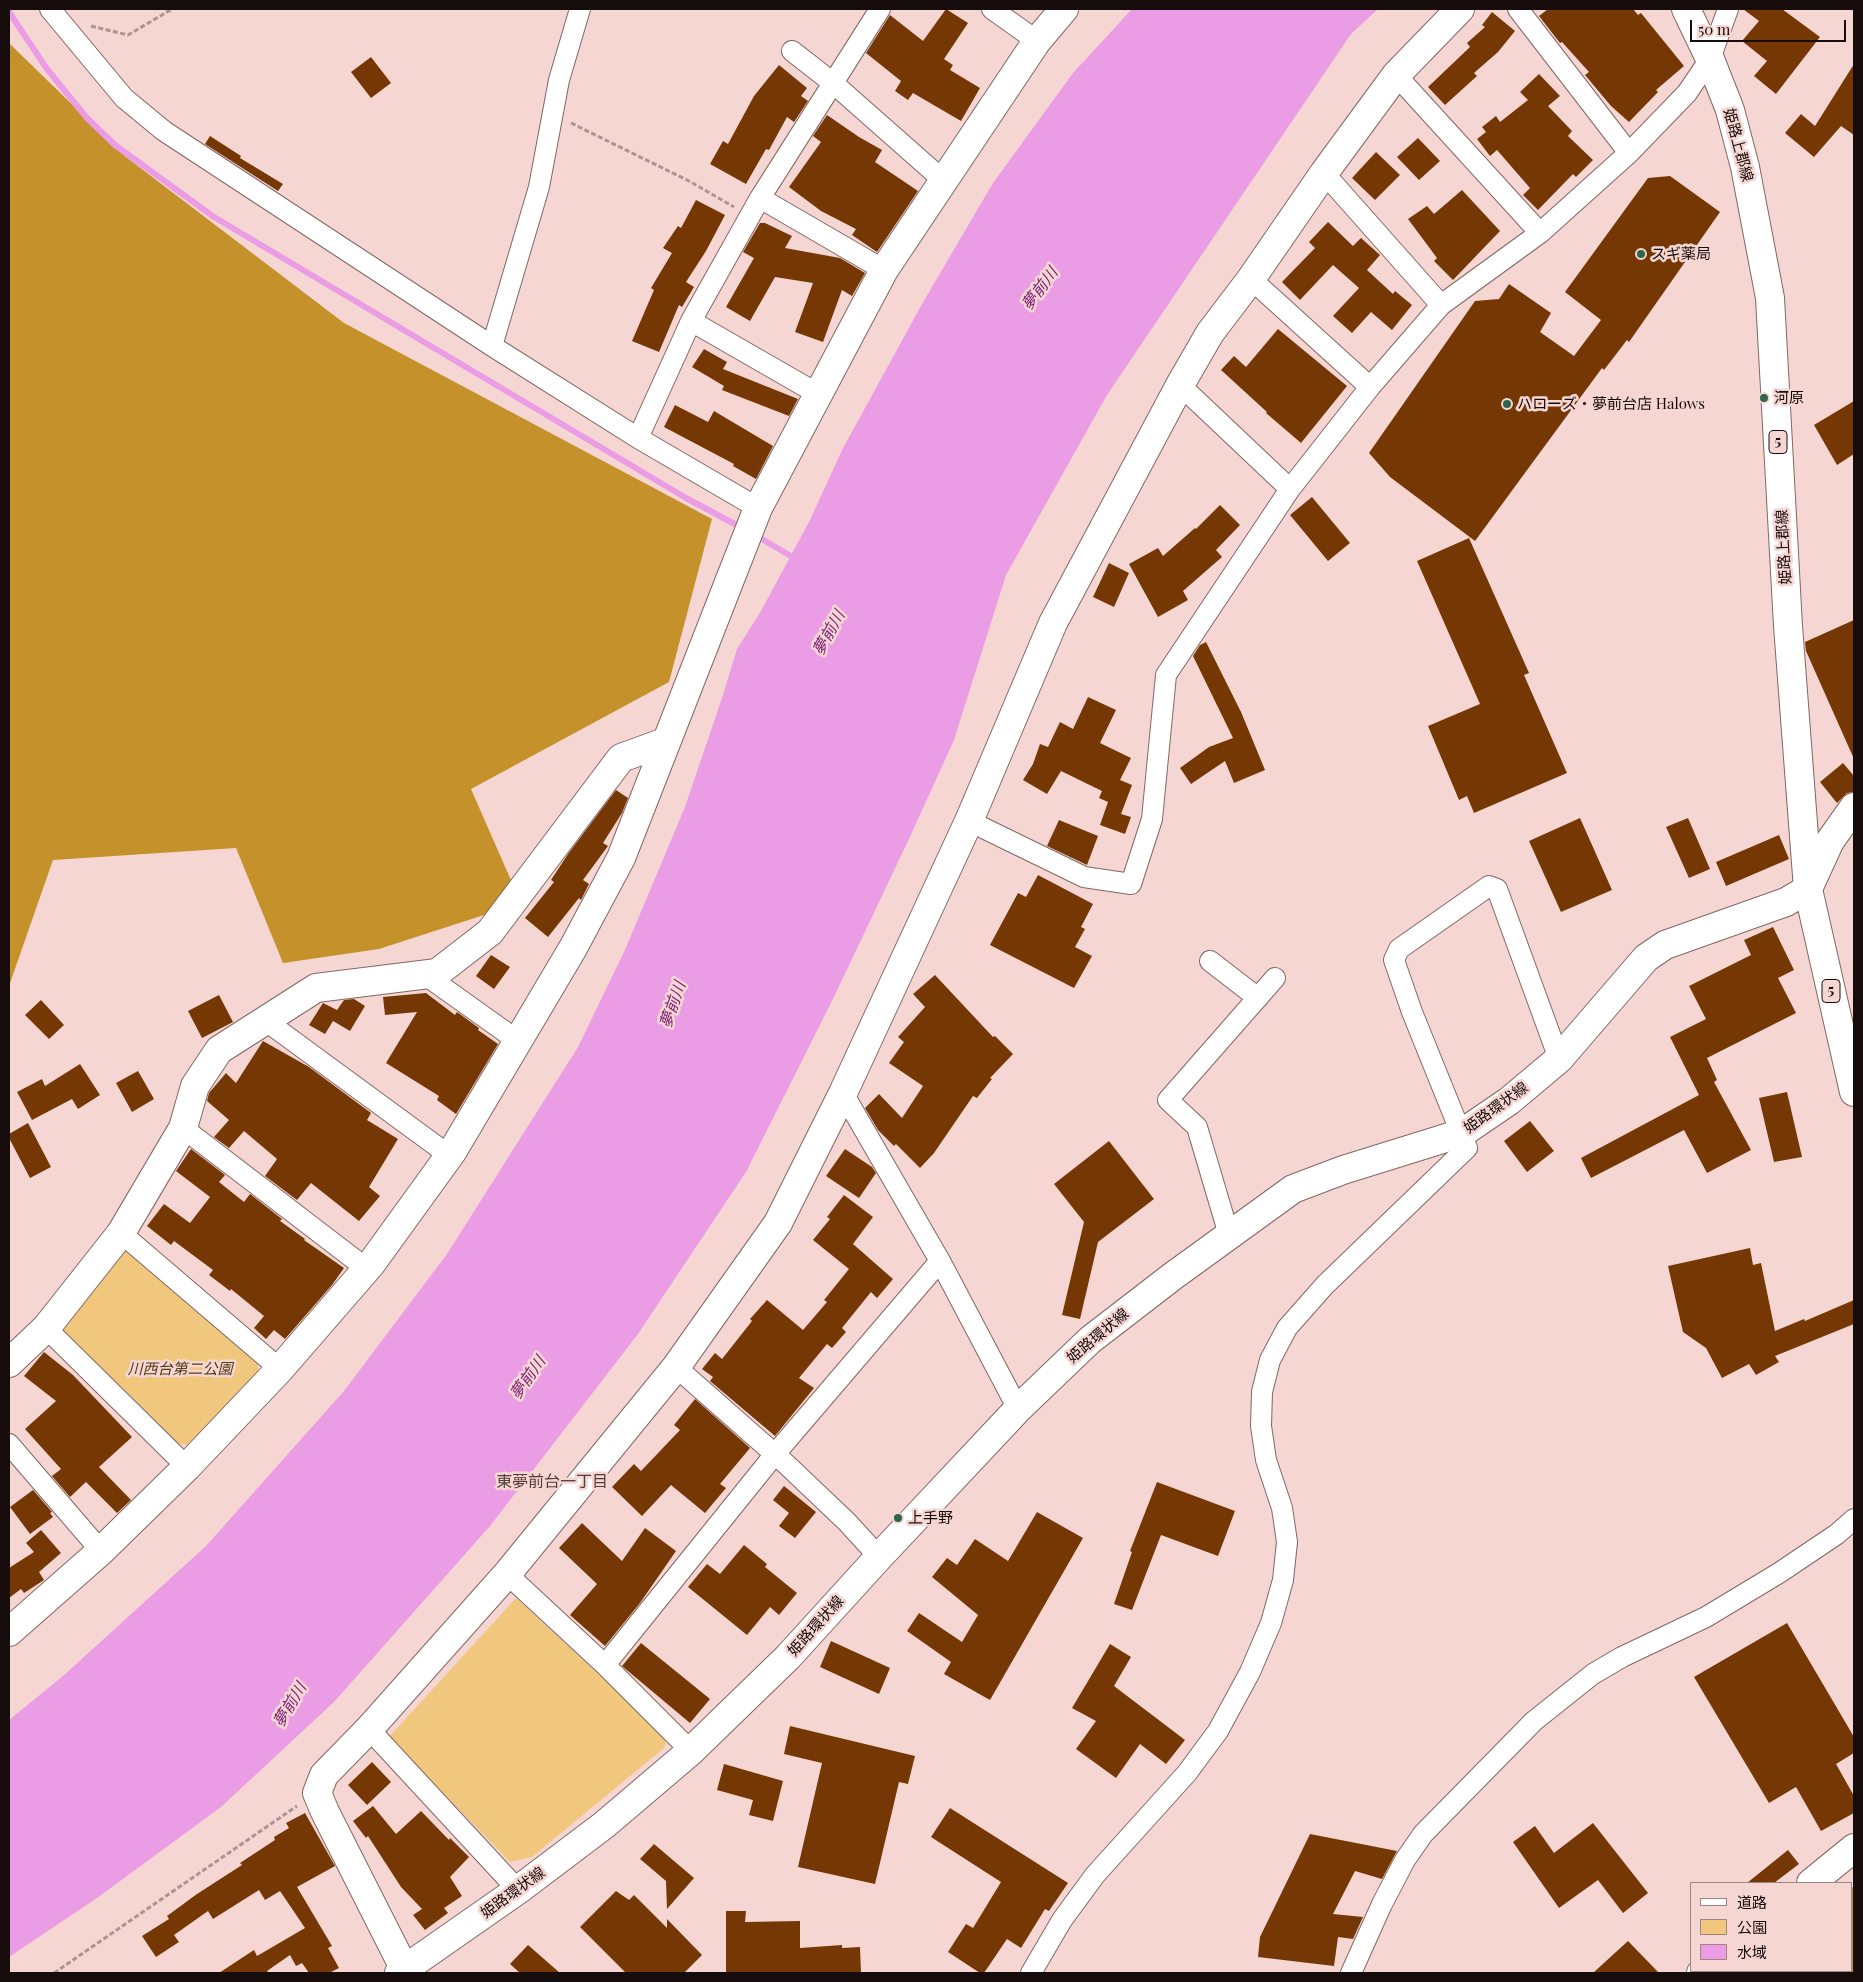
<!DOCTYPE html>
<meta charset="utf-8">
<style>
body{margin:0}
#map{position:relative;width:1863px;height:1982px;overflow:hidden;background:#f5d6d3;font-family:"Playfair Display","Noto Sans JP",serif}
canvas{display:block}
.frame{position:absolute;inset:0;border:10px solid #160c0b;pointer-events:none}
.legend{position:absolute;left:1690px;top:1882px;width:162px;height:90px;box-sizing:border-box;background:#f5d6d3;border:1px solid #9c8583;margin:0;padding:6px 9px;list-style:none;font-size:15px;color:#160c0b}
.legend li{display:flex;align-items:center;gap:10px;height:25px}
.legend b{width:25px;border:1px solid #9c8583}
.scale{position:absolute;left:1690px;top:20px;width:156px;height:22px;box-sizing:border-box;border:2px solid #160c0b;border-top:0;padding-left:6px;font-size:15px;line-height:18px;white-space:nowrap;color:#160c0b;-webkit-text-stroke:4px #f5d6d3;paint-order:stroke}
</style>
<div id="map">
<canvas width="1863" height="1982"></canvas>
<div class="frame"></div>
<ul class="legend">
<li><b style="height:6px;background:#fff"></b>道路</li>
<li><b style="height:14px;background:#f1c67d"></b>公園</li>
<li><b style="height:14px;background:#ea9de5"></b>水域</li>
</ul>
<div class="scale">50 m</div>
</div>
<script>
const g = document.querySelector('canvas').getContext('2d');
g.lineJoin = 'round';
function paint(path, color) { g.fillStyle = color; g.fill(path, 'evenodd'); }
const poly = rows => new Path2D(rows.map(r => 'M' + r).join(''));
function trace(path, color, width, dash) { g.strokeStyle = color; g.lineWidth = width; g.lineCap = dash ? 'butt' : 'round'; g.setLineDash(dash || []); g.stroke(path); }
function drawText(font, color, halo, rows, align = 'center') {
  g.font = font + ' "Playfair Display","Noto Sans JP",serif'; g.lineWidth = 5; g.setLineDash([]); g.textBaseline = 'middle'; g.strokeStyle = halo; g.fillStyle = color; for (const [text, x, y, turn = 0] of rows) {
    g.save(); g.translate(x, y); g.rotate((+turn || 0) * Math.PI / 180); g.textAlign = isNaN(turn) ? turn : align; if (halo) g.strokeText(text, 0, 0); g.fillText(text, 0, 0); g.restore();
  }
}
paint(poly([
 [128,1252,258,1363,258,1375,194,1445,177,1444,64,1334,63,1321,116,1253],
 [516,1598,667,1737,664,1748,532,1857,510,1862,389,1737]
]), '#f1c67d');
paint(poly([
 [9,43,126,157,344,323,712,519,669,682,471,789,521,903,379,949,283,963,236,848,53,860,9,986],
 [1854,1886,1854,1973,1740,1973,1743,1971,1852,1971,1852,1888]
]), '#c5912a');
paint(poly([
 [1132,9,1378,9,1351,34,1107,395,1006,575,954,740,909,839,832,1001,746,1172,638,1334,490,1526,334,1702,221,1807,97,1898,9,1957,9,1720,63,1676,206,1546,344,1391,447,1254,578,1047,624,952,685,807,722,698,737,649,761,611,810,520,842,450,922,304,993,183,1073,73]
]), '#ea9de5');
trace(poly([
 [9,12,47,69,87,118,115,145,214,217,686,498,744,529],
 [755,535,796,559]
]), '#ea9de5', 6);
paint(poly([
 [946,9,968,23,944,59,953,65,950,70,980,88,961,121,913,93,908,100,895,91,901,81,866,53,890,15,923,41],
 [1548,9,1633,9,1638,15,1641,13,1684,66,1656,90,1658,92,1629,122,1611,106,1585,75,1589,72,1562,42,1560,43,1539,16],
 [1743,9,1782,9,1820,37,1776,94,1754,76,1767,61,1742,41,1759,21],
 [1492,12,1515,31,1498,52,1474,73,1477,76,1445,105,1428,87,1470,47,1467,43,1485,27,1482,25],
 [371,57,391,83,371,98,351,72],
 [1854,64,1854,135,1841,126,1814,157,1785,133,1801,114,1815,126],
 [779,65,807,88,801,96,808,101,794,122,787,117,769,150,766,149,746,184,710,164,723,141,728,144,754,96],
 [1539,74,1560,96,1548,106,1572,131,1568,136,1593,160,1576,177,1573,174,1538,210,1523,195,1530,188,1497,150,1490,156,1477,139,1486,132,1482,127,1496,116,1500,122,1528,100,1520,92],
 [827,115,859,137,882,150,875,162,918,191,877,252,852,235,856,229,821,211,789,187,821,142,813,136],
 [210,136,241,156,240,158,283,184,278,191,205,144],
 [1418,138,1440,161,1419,180,1397,157],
 [1376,152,1400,175,1375,200,1352,178],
 [1670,176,1720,212,1629,342,1627,340,1604,370,1602,368,1475,541,1390,477,1369,453,1475,301,1499,299,1509,284,1551,313,1540,332,1574,356,1601,320,1565,292,1648,178],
 [1462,190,1500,231,1453,280,1434,261,1437,258,1408,219,1427,206,1434,214],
 [696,200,725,215,706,251,686,282,694,287,682,307,679,305,659,352,632,341,654,290,651,288,672,253,663,248,678,226,681,228],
 [1328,222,1353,246,1361,238,1380,255,1367,270,1393,294,1395,291,1412,305,1392,330,1371,312,1352,333,1333,316,1359,288,1333,265,1300,300,1282,282,1315,248,1309,242],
 [760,223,765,223,792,236,785,248,840,258,865,273,852,296,842,290,823,342,795,332,813,283,775,277,750,321,726,307,754,258,743,252],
 [1278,329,1347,386,1301,443,1266,413,1267,412,1221,370,1234,356,1246,367],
 [704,349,727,362,723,369,798,399,789,416,722,390,724,386,692,367],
 [1854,401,1854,454,1837,465,1814,425],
 [675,405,708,422,714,411,773,446,756,479,733,466,734,464,664,427],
 [1312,497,1350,543,1328,561,1290,515],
 [1220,505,1240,525,1216,550,1222,557,1183,591,1188,600,1158,617,1129,564,1158,548,1163,556,1195,528,1196,529],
 [1469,538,1529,673,1524,675,1567,773,1474,813,1467,796,1459,800,1428,726,1480,704,1417,561],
 [1109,563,1129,573,1114,607,1093,597],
 [1854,620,1854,759,1806,651,1805,642],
 [1206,642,1241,712,1265,770,1234,783,1225,761,1191,784,1180,768,1209,747,1233,738,1193,656,1200,645],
 [1088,697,1116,710,1100,743,1131,758,1120,780,1132,785,1121,814,1131,817,1125,834,1100,825,1108,802,1099,798,1102,791,1061,771,1047,794,1023,780,1033,764,1040,744,1048,747,1060,722,1073,729],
 [1843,763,1854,776,1854,792,1847,793,1837,803,1820,782],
 [616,790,628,798,622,813,603,843,608,846,583,880,589,884,581,900,579,898,548,937,525,918,554,882,551,880,568,854],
 [1580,818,1612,890,1561,912,1529,841],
 [1688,818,1710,869,1689,878,1666,827],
 [1059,820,1098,836,1087,865,1047,846],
 [1779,835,1789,859,1726,886,1716,862],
 [1038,875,1093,904,1081,927,1085,929,1075,947,1092,956,1074,988,990,945,1018,893,1026,897],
 [1773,927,1794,970,1778,978,1796,1013,1707,1058,1717,1080,1714,1082,1751,1150,1707,1173,1684,1130,1591,1178,1581,1158,1699,1095,1670,1037,1706,1019,1689,986,1751,955,1744,940],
 [491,955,510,967,494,989,476,976],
 [935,975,993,1037,995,1036,1013,1054,990,1078,992,1079,977,1098,973,1096,934,1153,920,1168,896,1144,894,1146,878,1130,865,1108,879,1094,902,1118,923,1086,889,1063,904,1042,898,1037,925,1007,913,994],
 [426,993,455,1015,457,1012,479,1028,478,1030,498,1044,456,1114,437,1100,439,1096,386,1063,417,1012,385,1015,383,997],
 [219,995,233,1022,202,1038,188,1011],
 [354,999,365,1006,350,1031,333,1021,325,1034,309,1025,323,1003,337,1010,344,1000],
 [41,1000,64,1025,49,1039,25,1015],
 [263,1041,309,1067,371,1113,367,1120,398,1139,369,1187,380,1196,359,1221,311,1183,297,1200,265,1176,277,1159,244,1131,229,1148,214,1137,229,1120,207,1101,209,1093,226,1073,236,1083],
 [80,1064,100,1095,78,1109,72,1099,32,1120,17,1092,42,1079,45,1086],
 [138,1071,154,1099,132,1112,116,1083],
 [1787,1092,1802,1157,1774,1162,1759,1098],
 [1530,1121,1554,1151,1527,1172,1504,1141],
 [28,1123,51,1167,30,1178,9,1138,9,1134],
 [1109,1141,1154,1199,1098,1242,1080,1319,1062,1315,1084,1222,1054,1184],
 [191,1149,225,1175,219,1182,244,1202,250,1194,282,1219,280,1221,305,1239,304,1240,344,1268,332,1285,285,1339,274,1330,266,1339,254,1328,264,1316,231,1289,230,1291,209,1275,213,1270,174,1241,171,1245,147,1226,164,1204,190,1223,210,1197,176,1171],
 [845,1149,872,1167,876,1173,859,1198,826,1176],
 [844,1195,873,1217,853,1244,893,1279,877,1298,871,1292,842,1328,846,1332,832,1348,827,1344,799,1378,814,1388,775,1436,710,1381,713,1377,702,1369,715,1353,722,1359,752,1321,750,1319,767,1300,803,1330,827,1302,824,1300,849,1269,813,1240,830,1219,827,1217],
 [1750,1248,1753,1265,1761,1263,1775,1331,1804,1319,1805,1321,1854,1300,1854,1324,1775,1356,1779,1362,1756,1375,1749,1364,1722,1378,1706,1348,1683,1332,1668,1266],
 [44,1352,73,1375,132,1437,99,1467,131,1500,117,1513,86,1482,70,1497,52,1476,61,1469,25,1429,56,1401,24,1376],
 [695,1399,750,1448,720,1484,726,1488,705,1513,671,1485,642,1516,612,1487,634,1464,641,1471,680,1430,674,1425],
 [1157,1482,1235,1511,1218,1556,1161,1535,1132,1610,1114,1604,1132,1552,1130,1551],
 [784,1486,816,1512,795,1538,779,1526,789,1513,773,1500],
 [33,1490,52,1512,50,1513,53,1517,30,1534,10,1507],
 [1037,1512,1083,1538,990,1700,944,1674,951,1662,907,1631,919,1613,962,1642,978,1615,932,1577,947,1558,957,1565,975,1539,1008,1561],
 [582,1523,622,1561,645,1528,676,1551,640,1603,605,1646,570,1615,597,1584,559,1548],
 [41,1530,61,1553,39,1572,44,1580,24,1593,21,1589,9,1598,9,1568,34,1552,26,1543],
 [744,1545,767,1564,765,1567,797,1593,779,1615,770,1607,747,1635,688,1587,707,1564,720,1574],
 [1787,1623,1854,1737,1854,1753,1836,1764,1854,1796,1854,1813,1821,1831,1796,1787,1769,1803,1694,1677],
 [831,1641,890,1668,879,1694,820,1667],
 [641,1643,710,1699,690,1723,622,1666],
 [1110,1644,1131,1657,1114,1686,1185,1740,1166,1764,1140,1744,1116,1778,1076,1749,1096,1721,1072,1708],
 [790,1726,915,1756,908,1784,899,1782,875,1884,798,1867,822,1763,784,1754],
 [372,1762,391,1782,367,1805,348,1785],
 [724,1764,783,1781,773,1821,749,1815,753,1800,717,1790],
 [373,1806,396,1834,421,1811,449,1840,450,1838,469,1857,450,1877,462,1896,444,1908,448,1913,425,1930,413,1915,422,1909,401,1887,368,1836,366,1838,353,1821],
 [950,1808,1068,1883,1049,1911,1045,1909,1021,1948,1007,1939,984,1973,980,1973,948,1952,966,1924,973,1928,1001,1882,931,1837],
 [305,1813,335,1866,297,1887,332,1946,328,1948,339,1968,329,1973,309,1973,302,1963,296,1966,290,1955,267,1971,269,1973,219,1973,254,1950,257,1956,305,1928,280,1891,265,1900,259,1890,213,1919,208,1911,174,1935,179,1942,156,1957,142,1936,169,1919,167,1916,197,1894,242,1865,240,1863,275,1840,274,1837,289,1828,286,1823],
 [1593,1823,1648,1893,1623,1913,1598,1880,1559,1908,1513,1842,1535,1826,1554,1853],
 [1310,1834,1397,1851,1382,1879,1355,1871,1333,1914,1363,1917,1353,1939,1338,1937,1334,1966,1258,1957,1260,1937],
 [654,1844,694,1878,667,1909,666,1881,640,1859],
 [1788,1850,1799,1864,1774,1883,1747,1883],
 [616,1891,629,1900,634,1895,667,1928,667,1919,702,1955,684,1973,626,1973,580,1927],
 [726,1911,746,1911,745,1922,800,1921,800,1948,842,1945,842,1948,860,1947,861,1973,726,1973],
 [1628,1941,1659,1973,1593,1973],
 [528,1945,560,1973,520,1973,510,1964]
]), '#753704');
const street = poly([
 [50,9,124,98,164,131,492,346,638,438,758,508],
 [992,9,1037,41],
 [1518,9,1629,153],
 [792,51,833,83,944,181],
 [1396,75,1540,233],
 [1324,173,1441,305],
 [760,198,884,270],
 [1251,279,1370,387],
 [691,321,818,394],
 [492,346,539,187,559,80,580,9],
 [1180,385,1290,489],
 [638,438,691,321,760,198,880,9],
 [969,821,1084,877,1131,884,1152,819,1166,675,1290,489,1370,387,1441,305,1540,233,1629,153,1687,93,1710,59,1728,9],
 [1210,961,1258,998],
 [424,974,518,1041],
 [266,1021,450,1156],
 [843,1093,940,1261,1018,1409],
 [183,1128,367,1269],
 [121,1233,280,1369],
 [1229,1235,1197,1127,1168,1100,1275,978],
 [46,1328,187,1467],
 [676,1367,786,1464,847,1522,879,1557],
 [9,1444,101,1551],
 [507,1574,605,1665,691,1751],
 [605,1665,775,1454,940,1261],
 [369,1729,518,1890],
 [1031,1973,1062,1920,1095,1875,1187,1773,1218,1731,1250,1672,1271,1623,1283,1580,1287,1542,1282,1508,1266,1460,1261,1426,1262,1392,1270,1360,1287,1328,1325,1285,1467,1148,1412,1012,1394,960,1399,949,1489,886,1497,889,1559,1059],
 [1351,1973,1382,1904,1405,1860,1423,1834,1534,1721,1593,1674,1622,1657,1706,1617,1779,1573,1837,1534,1854,1519]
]);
const secondary = poly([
 [9,1363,46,1328,121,1233,183,1128,195,1086,219,1050,316,988,437,973,490,932,621,758,665,742],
 [9,1632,101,1551,187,1467,280,1369,371,1264,452,1152,573,948,621,858,758,508,884,270,1037,41,1064,9],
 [1811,1883,1854,1848],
 [405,1970,325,1812,317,1793,324,1775,369,1729,507,1574,676,1367,778,1223,843,1093,969,821,1053,623,1180,385,1210,333,1251,279,1324,173,1396,75,1460,9],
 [399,1973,518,1890,604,1825,691,1751,788,1657,879,1557,1018,1409,1090,1340,1173,1276,1293,1189,1343,1170,1462,1133,1509,1101,1559,1059,1646,958,1665,945,1786,902,1808,889,1830,841,1854,807],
 [1701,1973,1704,1971]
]);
const primary = poly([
 [1686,9,1710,59,1730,110,1745,167,1770,298,1788,626,1808,889,1854,1092]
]);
trace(street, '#826764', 22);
trace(secondary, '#826764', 30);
trace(primary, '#826764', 30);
trace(poly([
 [91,26,128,35,172,9],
 [571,123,689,181,734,207],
 [54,1973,297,1806]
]), '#ac9492', 3, [5, 2.5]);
trace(street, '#fff', 20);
trace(secondary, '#fff', 28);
trace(primary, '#fff', 28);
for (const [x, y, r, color] of [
 [1641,254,5,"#2d654d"],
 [1764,398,5,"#2d654d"],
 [1507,404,5,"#2d654d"],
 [898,1518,5,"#2d654d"]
]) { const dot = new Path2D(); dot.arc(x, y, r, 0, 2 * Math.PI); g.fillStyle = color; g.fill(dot); trace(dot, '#f5d6d3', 2); }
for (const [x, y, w] of [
 [1778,442,18],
 [1831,991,18]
]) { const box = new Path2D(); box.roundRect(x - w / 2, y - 11.5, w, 23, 4); g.fillStyle = '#f5d6d3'; g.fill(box); trace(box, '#160c0b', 1); }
drawText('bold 14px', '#160c0b', null, [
 ["5",1778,442],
 ["5",1831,991]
]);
drawText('15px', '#160c0b', '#f5d6d3', [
 ["姫路上郡線",1738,145,75],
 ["姫路上郡線",1784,547,-93],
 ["姫路環状線",1496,1108,-36],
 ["姫路環状線",1098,1336,-40],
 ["姫路環状線",816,1626,-48],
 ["姫路環状線",513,1893,-36]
]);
drawText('15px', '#160c0b', '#f5d6d3', [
 ["スギ薬局",1651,254],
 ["河原",1774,398],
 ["ハローズ・夢前台店 Halows",1517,404],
 ["上手野",908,1518]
], 'left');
drawText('italic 15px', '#533d14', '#f5d6d3', [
 ["川西台第二公園",180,1369]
]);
drawText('italic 16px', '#781f76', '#f5d6d3', [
 ["夢前川",1040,289,-53],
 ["夢前川",829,633,-61],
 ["夢前川",673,1005,-71],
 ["夢前川",528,1378,-55],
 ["夢前川",290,1705,-59]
]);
drawText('16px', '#553d3b', '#f5d6d3', [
 ["東夢前台一丁目",552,1482]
]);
</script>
